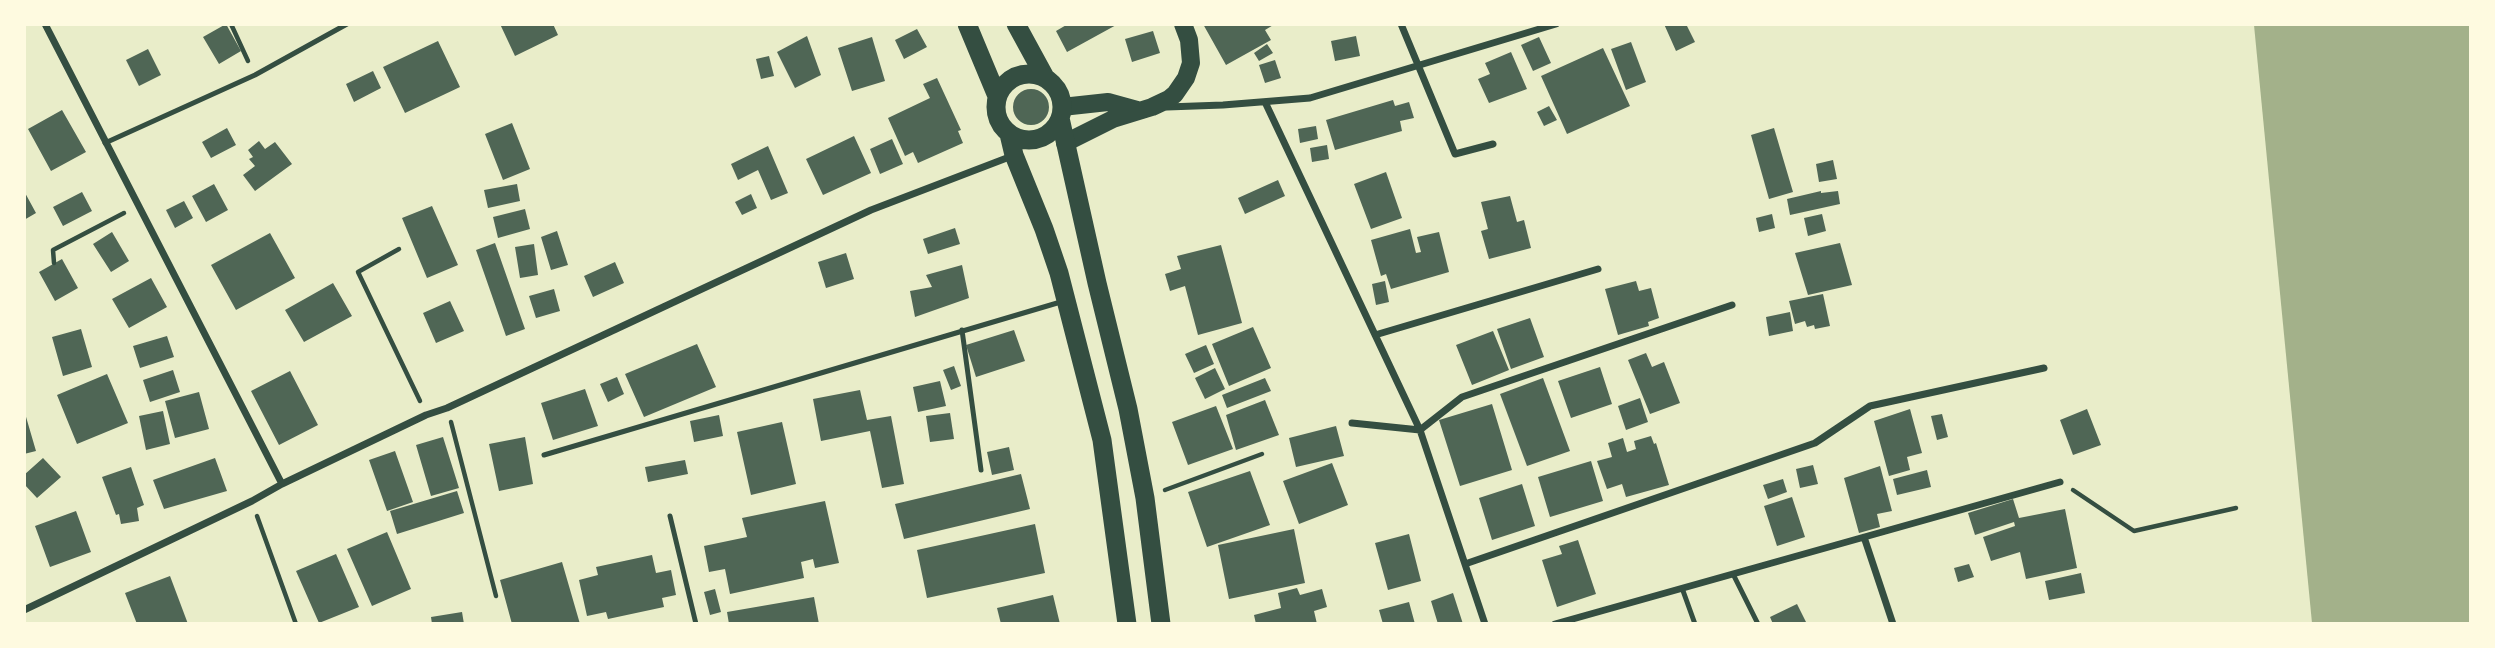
<!DOCTYPE html>
<style>
body{margin:0}
#map{position:relative;width:2495px;height:648px;overflow:hidden;background:#e9edc9;font-family:Jost,sans-serif}
canvas{display:block}
.frame{position:absolute;inset:0;border:26px solid #fefae0;pointer-events:none}
</style>
<div id="map">
<canvas width="2495" height="648"></canvas>
<div class="frame"></div>
</div>
<script>
const g = document.querySelector('canvas').getContext('2d');
g.lineJoin = 'round';
function paint(path, color) { g.fillStyle = color; g.fill(path, 'evenodd'); }
const poly = rows => new Path2D(rows.map(r => 'M' + r).join(''));
function trace(path, color, width, dash) { g.strokeStyle = color; g.lineWidth = width; g.lineCap = dash ? 'butt' : 'round'; g.setLineDash(dash || []); g.stroke(path); }
paint(poly([
 [2254,25,2470,25,2470,623,2312,623]
]), '#a3b18a');
paint(poly([
 [226,24,241,51,219,64,203,37],
 [500,24,553,24,558,35,515,56],
 [1068,24,1118,24,1067,52,1056,31],
 [1203,24,1275,24,1265,30,1271,40,1226,65],
 [1664,24,1686,24,1695,42,1676,51],
 [917,29,927,47,904,59,895,40],
 [1153,31,1160,53,1132,62,1125,39],
 [807,36,821,75,795,88,777,52],
 [1356,36,1360,56,1335,61,1331,41],
 [872,37,885,81,852,91,838,48],
 [1539,37,1551,63,1533,71,1521,45],
 [438,41,460,87,405,113,383,67],
 [1631,42,1646,82,1626,90,1611,49],
 [1267,44,1273,53,1259,61,1254,53],
 [1603,48,1630,106,1567,134,1541,76],
 [148,49,161,75,139,86,126,60],
 [1511,52,1527,89,1489,103,1478,79,1490,74,1485,63],
 [769,56,774,76,761,79,756,59],
 [1275,60,1281,78,1265,83,1259,65],
 [373,71,381,88,354,102,346,84],
 [937,78,961,130,958,131,963,143,918,163,913,152,905,156,888,118,930,98,923,84],
 '1013 107a18 18 0 1 1 36 0a18 18 0 1 1-36 0Z',
 [1393,100,1395,106,1409,102,1414,118,1400,121,1402,131,1335,150,1326,120],
 [1549,106,1557,120,1544,126,1537,112],
 [62,110,86,152,51,171,28,129],
 [512,123,530,169,503,180,485,134],
 [1316,126,1318,139,1300,143,1298,129],
 [227,128,236,145,211,158,202,142],
 [1774,128,1793,192,1769,199,1751,135],
 [854,136,871,173,823,195,806,159],
 [892,139,903,164,880,174,870,149],
 [259,141,265,149,275,142,292,164,255,191,243,175,255,166,249,159,253,157,248,150],
 [1327,145,1329,159,1312,162,1310,148],
 [768,146,788,193,771,200,758,170,738,180,731,164],
 [1833,160,1837,179,1819,182,1816,164],
 [1386,172,1402,218,1371,229,1354,184],
 [1278,180,1285,196,1245,214,1238,198],
 [214,184,228,210,206,222,192,196],
 [517,184,520,201,488,208,484,190],
 [24,191,36,213,24,220],
 [1821,191,1821,193,1838,191,1840,204,1790,215,1787,199],
 [82,192,92,211,63,226,53,207],
 [751,194,757,208,742,215,735,202],
 [1510,196,1517,222,1524,220,1531,248,1489,259,1481,231,1488,229,1481,202],
 [184,201,193,218,175,228,166,210],
 [432,206,458,265,427,278,402,218],
 [525,209,530,229,498,238,493,217],
 [1772,214,1775,228,1759,232,1756,218],
 [1822,214,1826,231,1808,236,1804,218],
 [955,228,960,244,928,254,923,239],
 [1410,229,1416,253,1421,252,1417,237,1439,232,1449,272,1391,289,1386,274,1381,276,1371,240],
 [557,231,568,265,551,270,541,237],
 [112,232,129,261,111,272,93,244],
 [270,233,295,278,236,310,211,265],
 [495,243,525,329,506,336,476,250],
 [1840,243,1852,285,1808,295,1795,253],
 [534,244,538,275,520,278,515,247],
 [1221,245,1242,323,1198,335,1185,286,1170,291,1165,274,1181,269,1177,256],
 [846,253,854,279,826,288,818,262],
 [62,259,78,288,55,301,39,272],
 [615,262,624,283,593,297,584,276],
 [962,265,969,298,915,317,910,291,932,287,926,275],
 [151,278,167,307,129,328,112,299],
 [1385,281,1389,302,1376,305,1372,284],
 [1636,281,1639,291,1651,288,1659,318,1648,322,1649,326,1618,335,1605,289],
 [333,283,352,316,304,342,285,310],
 [554,289,560,311,536,318,529,296],
 [1823,294,1830,326,1815,329,1814,325,1807,327,1805,321,1795,324,1789,301],
 [450,301,464,331,436,343,423,313],
 [1790,312,1793,331,1769,336,1766,317],
 [1530,318,1544,357,1511,369,1497,329],
 [1253,327,1271,368,1229,386,1212,344],
 [81,329,92,367,63,376,52,337],
 [1014,330,1025,361,976,377,966,345],
 [1493,331,1509,370,1472,385,1456,345],
 [167,336,174,357,140,368,133,346],
 [697,344,716,387,644,417,625,374],
 [1206,345,1214,364,1194,373,1185,354],
 [1646,353,1652,367,1664,362,1680,403,1650,414,1628,360],
 [954,366,961,386,951,390,943,370],
 [1600,367,1612,404,1571,418,1558,381],
 [1215,368,1225,389,1205,399,1195,378],
 [173,370,180,392,150,402,143,380],
 [290,371,318,425,279,445,251,391],
 [107,374,128,423,77,444,57,395],
 [617,377,624,394,608,402,600,384],
 [1265,378,1271,391,1227,408,1222,395],
 [1543,378,1570,451,1527,466,1500,394],
 [940,381,946,406,918,412,913,387],
 [585,389,598,426,553,440,541,403],
 [860,390,867,420,891,416,904,484,882,488,870,431,821,441,813,399],
 [199,392,209,429,175,438,165,401],
 [1640,398,1648,422,1626,430,1618,406],
 [1265,400,1279,435,1236,450,1226,415],
 [1492,404,1512,470,1460,486,1439,420],
 [1216,406,1233,449,1188,465,1172,422],
 [1910,409,1922,453,1907,457,1910,470,1889,476,1874,421],
 [2087,409,2101,445,2073,455,2060,420],
 [24,410,36,451,24,454],
 [163,411,170,444,146,450,139,416],
 [950,413,954,439,930,442,926,416],
 [1942,414,1948,437,1937,440,1931,416],
 [719,415,723,436,694,442,690,421],
 [782,422,796,484,751,495,737,432],
 [1336,426,1344,456,1296,467,1289,438],
 [1651,436,1654,444,1656,443,1669,485,1626,497,1622,484,1607,489,1597,461,1612,457,1608,443,1623,438,1627,452,1636,449,1634,441],
 [443,437,459,488,431,496,416,445],
 [525,437,533,484,499,491,489,444],
 [1009,447,1014,470,992,475,987,452],
 [395,451,413,502,387,511,369,460],
 [43,458,61,477,37,498,24,484,24,475],
 [215,458,227,491,164,509,153,480],
 [685,460,688,474,648,482,645,467],
 [1591,461,1603,501,1550,517,1538,477],
 [1332,463,1348,505,1299,524,1283,481],
 [1813,465,1818,484,1800,488,1796,469],
 [1880,466,1892,511,1877,514,1880,527,1859,533,1844,478],
 [131,467,144,505,137,508,139,521,121,524,119,514,116,515,102,477],
 [1927,470,1931,487,1897,495,1893,479],
 [1250,471,1270,525,1207,547,1188,492],
 [1021,474,1030,509,904,539,895,504],
 [1783,479,1787,492,1768,499,1763,485],
 [1522,484,1535,526,1492,540,1479,498],
 [457,491,464,513,397,534,390,511],
 [1792,497,1805,537,1777,546,1764,506],
 [2013,499,2019,518,2065,509,2077,568,2026,579,2020,552,1991,561,1983,537,2015,526,2014,522,1975,535,1968,513],
 [825,501,839,563,815,568,813,559,801,562,804,578,730,594,725,569,709,572,704,546,747,537,742,518],
 [76,511,91,552,50,567,35,526],
 [1035,524,1045,573,927,598,917,550],
 [1294,529,1305,583,1229,599,1218,545],
 [387,532,411,589,372,606,347,549],
 [1409,534,1421,581,1388,590,1375,543],
 [1578,540,1596,594,1557,607,1542,560,1562,554,1559,546],
 [336,554,359,607,319,623,296,571],
 [652,555,656,573,671,570,676,595,662,598,664,607,608,619,606,612,587,616,579,580,598,575,596,567],
 [562,562,580,624,512,624,500,580],
 [1969,564,1974,577,1958,582,1954,568],
 [2081,573,2085,593,2049,600,2045,581],
 [170,576,188,624,137,624,125,593],
 [1297,588,1300,595,1322,589,1327,607,1314,611,1317,624,1256,624,1254,615,1281,608,1278,593],
 [715,589,721,612,710,615,704,592],
 [1453,593,1463,624,1438,624,1431,601],
 [1053,595,1060,624,1001,624,997,608],
 [814,597,819,624,729,624,727,612],
 [1409,602,1415,624,1383,624,1379,610],
 [1797,604,1807,624,1773,624,1770,617],
 [462,612,464,624,432,624,431,617]
]), '#4f6655');
trace(poly([
 [231,24,248,61],
 [399,249,358,272,420,401],
 [54,263,53,250,124,213],
 [451,422,496,596],
 [1165,490,1262,454],
 [2073,490,2134,531,2236,508],
 [257,516,296,624]
]), '#344e41', 4.5);
trace(poly([
 [105,143,255,75,347,24],
 [962,330,981,470],
 [544,455,1064,301],
 [670,516,696,624],
 [1733,574,1758,624],
 [1682,588,1695,624]
]), '#344e41', 5);
trace(poly([
 [45,24,282,484],
 [1401,24,1455,154,1493,144],
 [1265,102,1420,430,1485,624],
 [1167,107,1223,105,1310,98,1556,24],
 [1375,335,1598,269],
 [1352,423,1420,430,1462,397,1732,305],
 [1864,537,1893,624],
 [1465,564,1815,443,1870,406,2044,368],
 [24,610,252,501,282,484,426,415,447,408,871,210,1012,156],
 [1555,624,2060,482]
]), '#344e41', 7);
trace(poly([
 [1062,107,1108,102,1137,110],
 [1065,143,1113,119,1152,107,1169,99,1175,94,1186,78,1191,63,1189,40,1183,24]
]), '#344e41', 18);
trace(poly([
 [967,24,997,96],
 [1016,24,1046,79],
 '996 107a33 33 0 1 1 66 0a33 33 0 1 1-66 0Z',
 [1060,118,1097,283,1128,409,1145,498,1161,624],
 [1009,134,1014,155,1044,229,1059,273,1102,440,1127,624]
]), '#344e41', 19);
</script>
